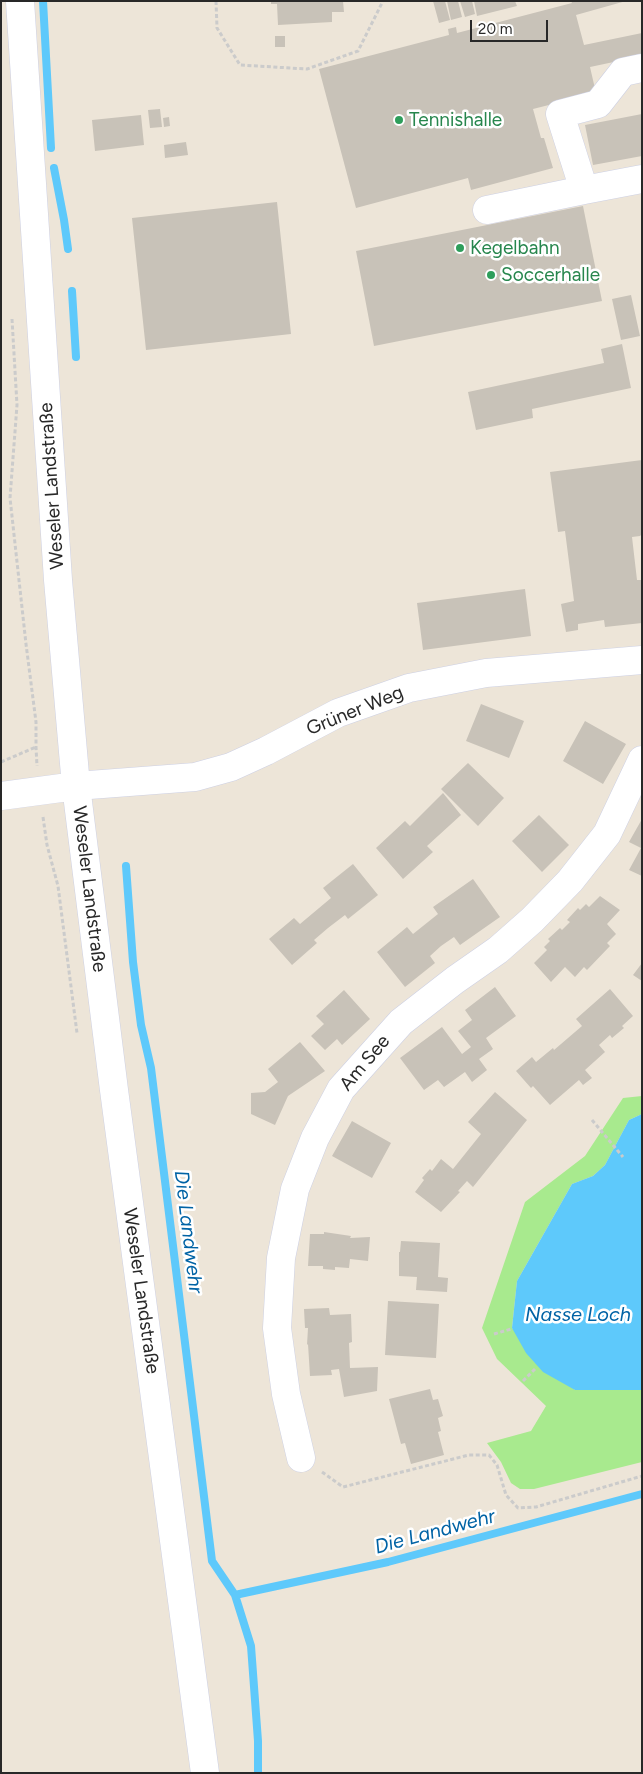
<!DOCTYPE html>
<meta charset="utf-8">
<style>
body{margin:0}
#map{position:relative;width:643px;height:1774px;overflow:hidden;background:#ede5d8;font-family:Figtree,sans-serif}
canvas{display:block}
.frame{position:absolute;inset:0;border:2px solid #282828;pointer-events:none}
.scale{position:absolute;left:470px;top:20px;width:78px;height:22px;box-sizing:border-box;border:2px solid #282828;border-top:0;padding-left:6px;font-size:15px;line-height:18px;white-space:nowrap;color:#282828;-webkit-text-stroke:4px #fff;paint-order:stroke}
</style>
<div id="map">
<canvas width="643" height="1774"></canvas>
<div class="frame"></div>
<div class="scale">20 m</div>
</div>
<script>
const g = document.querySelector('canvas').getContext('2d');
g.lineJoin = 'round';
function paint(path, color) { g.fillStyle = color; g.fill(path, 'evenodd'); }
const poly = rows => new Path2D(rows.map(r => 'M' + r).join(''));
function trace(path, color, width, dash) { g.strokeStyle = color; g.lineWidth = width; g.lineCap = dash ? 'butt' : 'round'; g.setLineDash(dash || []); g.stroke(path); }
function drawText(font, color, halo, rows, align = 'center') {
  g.font = font + ' Figtree,sans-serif'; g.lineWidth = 5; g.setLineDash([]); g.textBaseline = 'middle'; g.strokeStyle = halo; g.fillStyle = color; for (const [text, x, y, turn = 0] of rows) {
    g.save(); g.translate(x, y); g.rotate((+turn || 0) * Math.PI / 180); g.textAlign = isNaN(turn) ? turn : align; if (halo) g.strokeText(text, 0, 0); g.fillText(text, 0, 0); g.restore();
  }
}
paint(poly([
 [642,1096,642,1114,629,1120,605,1165,593,1176,572,1184,517,1281,512,1328,575,1390,642,1390,642,1462,534,1489,520,1489,511,1483,501,1462,487,1443,531,1431,546,1406,497,1359,482,1328,525,1202,585,1156,623,1098]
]), '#a8ea8e');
paint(poly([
 [642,1114,642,1390,575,1390,543,1372,526,1353,512,1328,517,1281,572,1184,593,1176,605,1165,629,1120]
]), '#5ec9fb');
trace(poly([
 [43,1,51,148],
 [54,168,64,220,68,249],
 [72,291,76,357],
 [126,866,133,962,141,1025,151,1068,212,1561,235,1595,251,1646,258,1741,258,1773],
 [235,1595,388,1562,642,1494]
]), '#5ec9fb', 8);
paint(poly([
 [271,1,343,1,344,12,332,12,332,22,278,25,277,4,271,4],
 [433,1,445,1,450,20,439,23],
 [447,1,458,1,462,17,451,20],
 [460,1,472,1,475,14,465,17],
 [474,1,515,1,517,6,477,16],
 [571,1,626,1,576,15,584,45,642,33,642,56,590,67,596,93,533,109,541,138,544,138,553,168,471,190,468,178,356,208,319,69,449,35,448,29,456,27,457,33,572,3],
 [275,36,285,36,285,47,275,47],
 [160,109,162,127,150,128,148,110],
 [642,114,642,156,593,165,585,125],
 [141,115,144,145,95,151,92,120],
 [169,117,170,126,164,127,163,118],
 [186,142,188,155,165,158,164,145],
 [277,202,291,334,146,350,132,218],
 [583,206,602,301,374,346,356,251],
 [631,295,640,336,621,340,612,299],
 [622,344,631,388,532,409,533,418,476,430,468,392,604,363,601,349],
 [642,460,642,534,640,536,632,537,637,580,642,580,642,623,605,627,604,620,578,624,578,630,566,632,561,604,574,601,565,531,558,532,550,472],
 [525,589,531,636,423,650,417,603],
 [481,704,524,721,509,758,466,741],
 [585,721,626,744,603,784,563,761],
 [468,763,504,798,478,826,441,789],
 [443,793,461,815,427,846,433,852,403,879,376,848,405,821,410,826],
 [539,815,569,845,542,872,512,841],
 [642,819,642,876,629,870,641,848,629,842],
 [353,864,378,895,348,919,345,915,328,928,314,940,317,943,292,965,269,939,294,918,300,924,331,898,323,888],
 [473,879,500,917,460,945,454,937,441,946,430,956,435,963,405,987,377,952,407,927,413,934,438,914,433,907],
 [600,896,620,910,607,924,616,934,607,943,610,946,587,970,584,967,575,977,565,967,551,982,534,963,547,950,544,947,550,941,548,939,560,928,562,930,570,922,567,920,578,908,580,910,586,904,589,907],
 [642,963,642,981,633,975],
 [495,987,516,1016,486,1038,493,1049,479,1059,487,1070,472,1082,465,1072,444,1087,438,1080,424,1090,400,1058,442,1027,462,1054,471,1047,458,1031,472,1020,465,1010],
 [610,989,633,1016,622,1026,624,1028,612,1038,610,1035,599,1045,605,1052,585,1070,592,1078,583,1085,579,1080,550,1105,533,1086,531,1088,516,1071,532,1057,536,1062,553,1048,554,1050,582,1026,576,1019],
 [344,990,370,1019,342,1045,337,1039,325,1050,311,1036,324,1024,316,1016],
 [300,1042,325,1071,288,1096,275,1125,251,1114,251,1093,265,1092,278,1082,268,1069],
 [495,1092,527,1120,473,1187,467,1181,458,1191,460,1192,441,1212,415,1192,424,1180,422,1178,430,1169,432,1171,441,1159,453,1169,481,1134,468,1122],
 [352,1121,391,1143,372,1178,332,1156],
 [324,1232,351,1236,350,1238,370,1237,368,1261,350,1259,349,1268,335,1267,335,1270,323,1269,323,1266,308,1266,310,1234,324,1234],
 [401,1241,440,1243,438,1277,448,1278,447,1292,416,1290,417,1277,399,1276,399,1252,400,1252],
 [388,1301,439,1304,436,1358,385,1355],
 [329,1308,330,1315,351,1314,352,1342,349,1343,350,1368,378,1367,377,1391,344,1397,339,1369,331,1370,332,1375,310,1376,308,1344,307,1345,308,1328,305,1328,304,1309],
 [430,1389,433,1400,438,1399,443,1416,438,1418,441,1431,438,1432,444,1455,411,1464,405,1443,401,1444,389,1399]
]), '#c8c2b8');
const street = poly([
 [584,190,642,179],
 [487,210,584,190,560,114,598,104,623,72,642,68],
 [76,786,195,777,231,767,266,751,338,713,409,688,486,673,642,660],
 [301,1458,286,1394,277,1328,281,1258,295,1189,315,1138,341,1089,401,1022,455,980,498,950,532,920,570,881,607,834,642,760]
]);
const secondary = poly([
 [20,1,58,580,76,786,114,1090,205,1773],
 [1,796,76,786]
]);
trace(street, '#cdd0e3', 29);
trace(secondary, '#cdd0e3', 29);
trace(poly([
 [216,1,217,28,240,65,307,69,358,51,383,1],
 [12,319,17,405,10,498,26,644,36,722,36,747,37,766],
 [1,762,36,747],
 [43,817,47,845,58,886,77,1033],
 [592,1120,623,1157],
 [494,1334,511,1329],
 [523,1381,536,1368],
 [322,1472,343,1487,469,1455,489,1455,497,1465,506,1495,518,1508,536,1507,642,1476]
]), '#cbcbcb', 3, [4, 2.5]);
trace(street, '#fff', 28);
trace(secondary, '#fff', 28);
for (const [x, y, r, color] of [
 [399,120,5,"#2e9e5b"],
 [460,248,5,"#2e9e5b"],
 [491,275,5,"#2e9e5b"]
]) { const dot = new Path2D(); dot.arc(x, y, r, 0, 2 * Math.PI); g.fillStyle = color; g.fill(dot); trace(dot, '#fff', 2); }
drawText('19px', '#27864d', '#fff', [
 ["Tennishalle",409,120],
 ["Kegelbahn",470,248],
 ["Soccerhalle",501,275]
], 'left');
drawText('19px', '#282828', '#fff', [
 ["Weseler Landstraße",52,486,-94],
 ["Grüner Weg",355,711,-22],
 ["Weseler Landstraße",89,889,83],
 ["Am See",365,1063,-50],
 ["Weseler Landstraße",141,1291,82]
]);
drawText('italic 20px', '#0063a5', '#fff', [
 ["Die Landwehr",188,1232,83],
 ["Nasse Loch",578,1315],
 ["Die Landwehr",435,1532,-15]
]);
</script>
